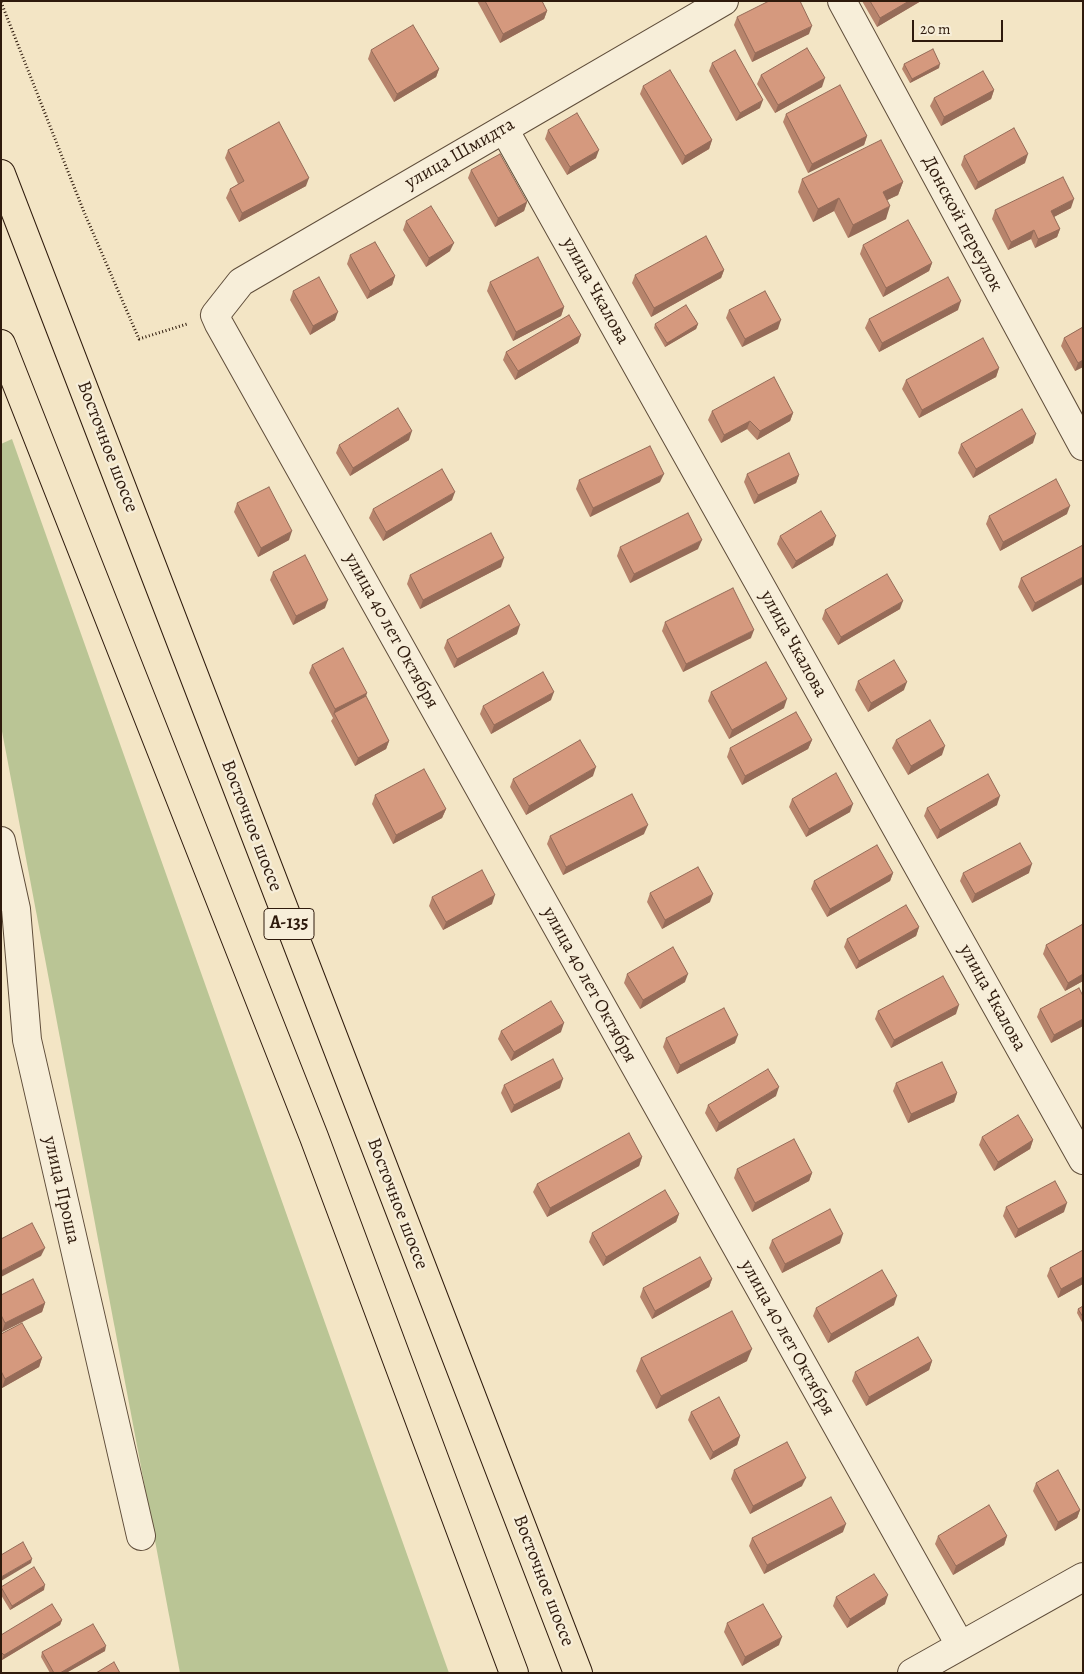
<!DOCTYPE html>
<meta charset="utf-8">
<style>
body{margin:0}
#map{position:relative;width:1084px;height:1674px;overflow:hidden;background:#f3e5c5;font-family:Alegreya,serif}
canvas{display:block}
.frame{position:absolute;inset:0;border:2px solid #2e1a0c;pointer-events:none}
.scale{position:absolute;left:912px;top:20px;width:91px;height:22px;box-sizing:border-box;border:2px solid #2e1a0c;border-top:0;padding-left:6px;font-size:15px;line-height:18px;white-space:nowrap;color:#2e1a0c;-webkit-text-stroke:4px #f7eed9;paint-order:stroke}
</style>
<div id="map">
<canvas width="1084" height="1674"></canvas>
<div class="frame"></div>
<div class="scale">20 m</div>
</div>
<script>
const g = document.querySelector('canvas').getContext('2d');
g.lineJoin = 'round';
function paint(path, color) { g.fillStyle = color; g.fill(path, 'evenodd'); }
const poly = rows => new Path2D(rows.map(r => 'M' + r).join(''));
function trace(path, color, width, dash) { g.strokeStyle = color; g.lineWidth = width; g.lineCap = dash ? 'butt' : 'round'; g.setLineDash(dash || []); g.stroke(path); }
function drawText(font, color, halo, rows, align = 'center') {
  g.font = font + ' Alegreya,serif'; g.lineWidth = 4.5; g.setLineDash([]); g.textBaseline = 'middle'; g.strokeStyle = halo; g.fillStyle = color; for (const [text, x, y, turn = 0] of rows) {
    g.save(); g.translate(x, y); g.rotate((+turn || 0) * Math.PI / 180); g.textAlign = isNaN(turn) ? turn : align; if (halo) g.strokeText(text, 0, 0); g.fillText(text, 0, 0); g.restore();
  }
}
paint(poly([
 [12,439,449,1673,180,1673,1,726,1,444]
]), '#bac595');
const minor = poly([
 [724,1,241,282,215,315,219,324,960,1645],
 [842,1,1083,446],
 [504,129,1083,1160],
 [1,841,16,909,27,1040,141,1536],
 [912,1673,1083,1577]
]);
const highway = poly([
 [1,174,578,1673],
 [1,344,314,1137,514,1673]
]);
trace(minor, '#5f4d3a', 30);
trace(highway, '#2e1a0c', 30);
trace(poly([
 [1,2,84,212,139,339,187,324]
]), '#2e1a0c', 3, [1, 2.5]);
trace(minor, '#f7eed9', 28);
trace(highway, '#f3e5c5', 28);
paint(poly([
 [477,1,542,1,547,11,544,19,500,43],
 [862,1,921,1,877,27],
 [737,17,809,34,752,62,734,25],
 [371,50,439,69,436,77,394,102,368,59],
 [712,63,760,108,736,121,709,71],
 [904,64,939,68,910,83,902,69],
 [761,75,822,87,775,113,757,84],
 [643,86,712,140,709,149,682,165,640,94],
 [994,90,991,99,941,126,930,106,934,98],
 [786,114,867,136,864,145,808,173,783,122],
 [548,130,596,158,567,175,545,139],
 [228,150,306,186,239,222,226,198,230,189,238,184,225,158],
 [964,156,1025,163,975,190,961,165],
 [471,170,527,202,524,211,495,227,468,178],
 [802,179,903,182,898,195,887,200,886,219,848,238,834,211,813,222,798,192],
 [1071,208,1054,217,1060,229,1057,237,1035,248,1031,239,1008,250,992,219,995,210],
 [406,221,450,251,426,267,403,230],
 [863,245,932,263,929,271,883,297,860,254],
 [350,255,395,276,392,285,367,299,347,264],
 [724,270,721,278,651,317,632,283,635,275],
 [490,282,564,307,561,316,513,341,487,291],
 [293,291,335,320,310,335,290,300],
 [729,310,778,329,742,347,726,318],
 [958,310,879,352,865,328,869,319],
 [655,324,698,324,696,329,665,347,654,328],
 [1083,327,1083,367,1075,371,1061,346,1064,338],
 [581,335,578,343,515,380,503,360,506,352],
 [999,368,996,377,919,418,902,389,906,380],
 [712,411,793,413,790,421,757,440,747,429,721,443,708,420],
 [409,440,350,476,336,453,339,445],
 [1033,443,973,478,958,453,961,444],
 [747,474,799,475,796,483,754,504,744,482],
 [579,480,660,482,590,517,576,489],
 [452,500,383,541,369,518,373,509],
 [237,503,289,540,258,557,234,512],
 [1067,514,1000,551,986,524,989,516],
 [780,536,833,545,792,569,777,544],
 [1083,545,1032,612,1018,587,1021,578],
 [620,547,698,549,630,583,617,556],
 [501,567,420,609,407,584,410,575],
 [273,572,325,608,293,625,270,580],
 [900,609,838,645,822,619,825,610],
 [665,622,751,638,683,672,662,631],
 [517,634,454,668,444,648,447,640],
 [312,665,367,693,365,697,389,741,386,749,355,766,331,721,333,718,309,673],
 [858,681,904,690,868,712,855,690],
 [711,692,784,708,729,739,708,701],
 [551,700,491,734,480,714,483,706],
 [812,740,808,749,742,785,727,757,730,748],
 [896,740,942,755,908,775,892,748],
 [593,776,526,815,510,787,513,779],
 [375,795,446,809,442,818,393,844,372,804],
 [792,799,850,812,806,837,789,807],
 [997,805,937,839,924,816,927,808],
 [644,834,563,875,547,844,550,836],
 [893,873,890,881,827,917,811,889,814,881],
 [963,873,1029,873,972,903,960,881],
 [650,893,710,902,662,929,647,902],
 [432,897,492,904,443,930,429,906],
 [1083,924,1083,981,1065,991,1043,954,1046,945],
 [919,927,916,936,856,969,844,947,847,939],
 [627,974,685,982,640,1009,624,983],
 [1083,996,1083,1026,1051,1043,1037,1017,1040,1009],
 [878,1011,956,1014,891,1048,875,1019],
 [501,1031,561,1032,511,1061,498,1039],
 [666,1038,735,1043,677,1074,663,1047],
 [896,1083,957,1093,954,1102,908,1123,893,1091],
 [504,1085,560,1088,511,1113,501,1093],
 [776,1096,716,1132,705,1113,708,1105],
 [982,1137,1033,1140,1030,1149,994,1171,979,1145],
 [642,1157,639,1166,547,1217,533,1192,537,1184],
 [737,1169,812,1173,809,1181,752,1212,734,1178],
 [1006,1207,1064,1212,1015,1238,1003,1216],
 [679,1214,676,1222,603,1266,589,1242,592,1233],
 [772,1240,840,1243,782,1273,769,1248],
 [1083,1250,1083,1284,1058,1298,1047,1276,1050,1268],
 [712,1279,709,1287,652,1319,640,1297,643,1288],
 [1,1295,45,1303,42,1312,2,1332,1,1330],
 [894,1305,828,1343,813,1316,816,1308],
 [1083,1306,1083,1324,1077,1313,1078,1309],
 [1,1334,42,1358,39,1367,2,1388,1,1386],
 [641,1358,747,1361,656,1409,636,1371],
 [932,1361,929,1370,866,1406,852,1381,855,1372],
 [691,1412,740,1436,737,1445,710,1460,688,1420],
 [734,1470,802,1486,750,1514,731,1479],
 [1036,1483,1080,1510,1077,1518,1055,1531,1033,1491],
 [843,1532,764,1574,749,1546,752,1538],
 [938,1536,1007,1536,1004,1545,953,1575,935,1544],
 [1,1587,44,1590,10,1610,1,1595],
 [836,1597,885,1604,847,1628,833,1606],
 [62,1620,60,1625,2,1660,1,1659,1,1635],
 [727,1623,779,1645,742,1666,724,1632],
 [105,1651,66,1673,50,1673,41,1657,42,1652]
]), '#b7846c');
paint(poly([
 [909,1,921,1,877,27,880,18],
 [547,11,544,19,500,43,503,34],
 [812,26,809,34,752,62,755,53],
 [940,64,939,68,910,83,912,79],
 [439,69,436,77,394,102,397,94],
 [825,78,822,87,775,113,778,105],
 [994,90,991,99,941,126,944,117],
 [763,100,760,108,736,121,740,113],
 [867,136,864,145,808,173,812,164],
 [712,140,709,149,682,165,685,156],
 [599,150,596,158,567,175,570,167],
 [1028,154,1025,163,975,190,978,182],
 [309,178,306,186,239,222,242,213],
 [903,182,898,195,879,204,883,192],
 [839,198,834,211,813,222,818,209],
 [1074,199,1071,208,1048,220,1051,211],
 [527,202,524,211,495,227,498,218],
 [890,206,886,219,848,238,853,225],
 [1060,229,1057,237,1035,248,1038,239],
 [1034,230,1031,239,1008,250,1011,242],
 [454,243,450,251,426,267,429,258],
 [932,263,929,271,883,297,886,288],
 [724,270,721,278,651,317,654,308],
 [395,276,392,285,367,299,370,291],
 [961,301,958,310,879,352,882,343],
 [564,307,561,316,513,341,516,332],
 [338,312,335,320,310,335,313,326],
 [781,320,778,329,742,347,745,339],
 [698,324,696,329,665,347,667,343],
 [581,335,578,343,515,380,518,371],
 [1083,360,1083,367,1075,371,1078,363],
 [999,368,996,377,919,418,922,410],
 [793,413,790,421,757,440,760,431],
 [750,421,747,429,721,443,724,435],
 [412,431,409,440,350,476,353,468],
 [1036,434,1033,443,973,478,976,469],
 [664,474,660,482,590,517,593,508],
 [799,475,796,483,754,504,758,495],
 [455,492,452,500,383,541,386,532],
 [1070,506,1067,514,1000,551,1003,542],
 [292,531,289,540,258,557,261,548],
 [836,536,833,545,792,569,796,561],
 [702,540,698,549,630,583,634,574],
 [504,558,501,567,420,609,423,600],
 [1083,577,1083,584,1032,612,1035,603],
 [328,600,325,608,293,625,296,616],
 [903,601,900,609,838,645,841,637],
 [520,625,517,634,454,668,457,659],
 [754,630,751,638,683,672,686,664],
 [907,682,904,690,868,712,871,703],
 [554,692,551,700,491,734,494,725],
 [367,693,364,701,334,713,332,718,335,709],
 [787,699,784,708,729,739,732,730],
 [812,740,808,749,742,785,745,776],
 [389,741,386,749,355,766,358,758],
 [945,746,942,755,908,775,911,766],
 [596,767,593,776,526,815,529,806],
 [1000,796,997,805,937,839,940,830],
 [853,804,850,812,806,837,809,829],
 [446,809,442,818,393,844,396,835],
 [648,825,644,834,563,875,566,867],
 [1032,864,1029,873,972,903,975,894],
 [893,873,890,881,827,917,830,909],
 [713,894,710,902,662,929,665,920],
 [495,895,492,904,443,930,446,922],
 [919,927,916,936,856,969,859,961],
 [688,974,685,982,640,1009,643,1000],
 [1083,974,1083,981,1065,991,1068,983],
 [959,1005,956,1014,891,1048,894,1040],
 [1083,1019,1083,1026,1051,1043,1054,1035],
 [564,1023,561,1032,511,1061,514,1052],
 [738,1035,735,1043,677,1074,680,1065],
 [563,1079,560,1088,511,1113,514,1105],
 [779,1087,776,1096,716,1132,719,1123],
 [957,1093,954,1102,908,1123,911,1114],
 [1033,1140,1030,1149,994,1171,998,1162],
 [642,1157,639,1166,547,1217,550,1208],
 [812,1173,809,1181,752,1212,755,1203],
 [1067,1203,1064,1212,1015,1238,1018,1229],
 [679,1214,676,1222,603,1266,606,1257],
 [843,1234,840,1243,782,1273,785,1264],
 [45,1248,41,1256,1,1277,1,1271],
 [1083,1277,1083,1284,1058,1298,1061,1289],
 [712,1279,709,1287,652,1319,655,1311],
 [897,1296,894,1305,828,1343,831,1334],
 [45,1303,42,1312,2,1332,5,1323],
 [752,1349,747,1361,656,1409,661,1396],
 [42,1358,39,1367,2,1388,5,1379],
 [932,1361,929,1370,866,1406,869,1397],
 [740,1436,737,1445,710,1460,713,1452],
 [806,1478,802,1486,750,1514,753,1506],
 [1080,1510,1077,1518,1055,1531,1058,1522],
 [846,1524,843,1532,764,1574,767,1565],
 [1007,1536,1004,1545,953,1575,956,1566],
 [32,1559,31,1563,1,1581,1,1577],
 [45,1585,44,1590,10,1610,12,1606],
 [888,1595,885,1604,847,1628,850,1619],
 [62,1620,60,1625,2,1660,4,1655],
 [782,1637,779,1645,742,1666,745,1657],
 [106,1646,105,1651,66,1673,60,1673]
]), '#956b58');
const building = poly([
 [485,1,542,1,547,11,503,34,485,1],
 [769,1,800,1,812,26,755,53,737,17,769,1],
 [870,1,909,1,880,18,870,1],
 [413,25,439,69,397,94,371,50,413,25],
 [807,48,825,78,778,105,761,75,807,48],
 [933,49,940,64,912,79,904,64,933,49],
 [735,50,763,100,740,113,712,63,735,50],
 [670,70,712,140,685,156,643,86,670,70],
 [983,71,994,90,944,117,934,98,983,71],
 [840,85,867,136,812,164,786,114,840,85],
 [577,113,599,150,570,167,548,130,577,113],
 [279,122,309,178,242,213,230,189,244,181,228,150,279,122],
 [1014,128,1028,154,978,182,964,156,1014,128],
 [881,140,903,182,883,192,890,206,853,225,839,198,818,209,802,179,881,140],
 [500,154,527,202,498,218,471,170,500,154],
 [1063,177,1074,199,1051,211,1060,229,1038,239,1034,230,1011,242,995,210,1063,177],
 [431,206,454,243,429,258,406,221,431,206],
 [908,220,932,263,886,288,863,245,908,220],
 [706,236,724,270,654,308,635,275,706,236],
 [375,242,395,276,370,291,350,255,375,242],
 [538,257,564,307,516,332,490,282,538,257],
 [319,277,338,312,313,326,293,291,319,277],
 [948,277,961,301,882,343,869,319,948,277],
 [765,291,781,320,745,339,729,310,765,291],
 [686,305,698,324,667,343,655,324,686,305],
 [569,315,581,335,518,371,506,352,569,315],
 [1083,327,1083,360,1078,363,1064,338,1083,327],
 [983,338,999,368,922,410,906,380,983,338],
 [774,377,793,413,760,431,750,421,724,435,712,411,774,377],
 [398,408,412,431,353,468,339,445,398,408],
 [1022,409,1036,434,976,469,961,444,1022,409],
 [650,446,664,474,593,508,579,480,650,446],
 [789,453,799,475,758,495,747,474,789,453],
 [442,469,455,492,386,532,373,509,442,469],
 [1056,479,1070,506,1003,542,989,516,1056,479],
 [269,487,292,531,261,548,237,503,269,487],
 [821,511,836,536,796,561,780,536,821,511],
 [688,513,702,540,634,574,620,547,688,513],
 [491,533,504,558,423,600,410,575,491,533],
 [1083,545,1083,577,1035,603,1021,578,1083,545],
 [305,555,328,600,296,616,273,572,305,555],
 [887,574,903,601,841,637,825,610,887,574],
 [733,588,754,630,686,664,665,622,733,588],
 [509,605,520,625,457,659,447,640,509,605],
 [343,648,367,693,335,709,312,665,343,648],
 [894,660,907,682,871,703,858,681,894,660],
 [766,662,787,699,732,730,711,692,766,662],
 [543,672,554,692,494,725,483,706,543,672],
 [366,696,389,741,358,758,334,713,366,696],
 [796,712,812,740,745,776,730,748,796,712],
 [930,720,945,746,911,766,896,740,930,720],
 [580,740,596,767,529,806,513,779,580,740],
 [424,769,446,809,396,835,375,795,424,769],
 [836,773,853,804,809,829,792,799,836,773],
 [988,774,1000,796,940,830,927,808,988,774],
 [632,794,648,825,566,867,550,836,632,794],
 [1020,843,1032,864,975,894,963,873,1020,843],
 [877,845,893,873,830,909,814,881,877,845],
 [698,867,713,894,665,920,650,893,698,867],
 [482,870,495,895,446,922,432,897,482,870],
 [906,905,919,927,859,961,847,939,906,905],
 [1083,924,1083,974,1068,983,1046,945,1083,924],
 [673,947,688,974,643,1000,627,974,673,947],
 [943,976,959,1005,894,1040,878,1011,943,976],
 [1079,988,1083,996,1083,1019,1054,1035,1040,1009,1079,988],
 [551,1001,564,1023,514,1052,501,1031,551,1001],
 [724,1008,738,1035,680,1065,666,1038,724,1008],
 [553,1059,563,1079,514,1105,504,1085,553,1059],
 [942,1062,957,1093,911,1114,896,1083,942,1062],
 [768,1069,779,1087,719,1123,708,1105,768,1069],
 [1018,1115,1033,1140,998,1162,982,1137,1018,1115],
 [629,1133,642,1157,550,1208,537,1184,629,1133],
 [794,1139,812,1173,755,1203,737,1169,794,1139],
 [1055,1181,1067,1203,1018,1229,1006,1207,1055,1181],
 [665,1190,679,1214,606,1257,592,1233,665,1190],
 [830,1209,843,1234,785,1264,772,1240,830,1209],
 [32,1223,45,1248,1,1271,1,1239,32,1223],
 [1083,1250,1083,1277,1061,1289,1050,1268,1083,1250],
 [700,1257,712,1279,655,1311,643,1288,700,1257],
 [882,1270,897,1296,831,1334,816,1308,882,1270],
 [33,1279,45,1303,5,1323,1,1315,1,1295,33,1279],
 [1083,1306,1083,1317,1078,1309,1083,1306],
 [732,1311,752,1349,661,1396,641,1358,732,1311],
 [22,1323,42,1358,5,1379,1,1371,1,1334,22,1323],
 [918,1337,932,1361,869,1397,855,1372,918,1337],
 [719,1397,740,1436,713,1452,691,1412,719,1397],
 [787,1442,806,1478,753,1506,734,1470,787,1442],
 [1058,1470,1080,1510,1058,1522,1036,1483,1058,1470],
 [831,1497,846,1524,767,1565,752,1538,831,1497],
 [989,1505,1007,1536,956,1566,938,1536,989,1505],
 [23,1542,32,1559,1,1577,1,1555,23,1542],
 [34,1567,45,1585,12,1606,1,1587,34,1567],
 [874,1574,888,1595,850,1619,836,1597,874,1574],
 [52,1604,62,1620,4,1655,1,1652,1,1635,52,1604],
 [763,1604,782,1637,745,1657,727,1623,763,1604],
 [93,1624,106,1646,60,1673,54,1673,42,1652,93,1624],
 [114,1662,120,1673,96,1673,114,1662]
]);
paint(building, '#d5997e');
trace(building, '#956b58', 1);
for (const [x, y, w] of [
 [289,924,50]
]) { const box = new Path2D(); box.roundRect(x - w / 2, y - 15.5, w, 31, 4); g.fillStyle = '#f7eed9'; g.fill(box); trace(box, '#2e1a0c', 1); }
drawText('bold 18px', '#2e1a0c', null, [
 ["А-135",289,924]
]);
drawText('19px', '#2e1a0c', '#f7eed9', [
 ["улица Шмидта",460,154,-30],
 ["Донской переулок",962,224,62],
 ["улица Чкалова",595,291,61],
 ["Восточное шоссе",107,447,69],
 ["улица 40 лет Октября",391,631,61],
 ["улица Чкалова",793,644,61],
 ["Восточное шоссе",251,826,69],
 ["улица 40 лет Октября",589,985,61],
 ["улица Чкалова",992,998,61],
 ["улица Проша",61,1190,77],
 ["Восточное шоссе",397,1204,69],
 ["улица 40 лет Октября",787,1338,61],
 ["Восточное шоссе",543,1581,69]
]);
</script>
